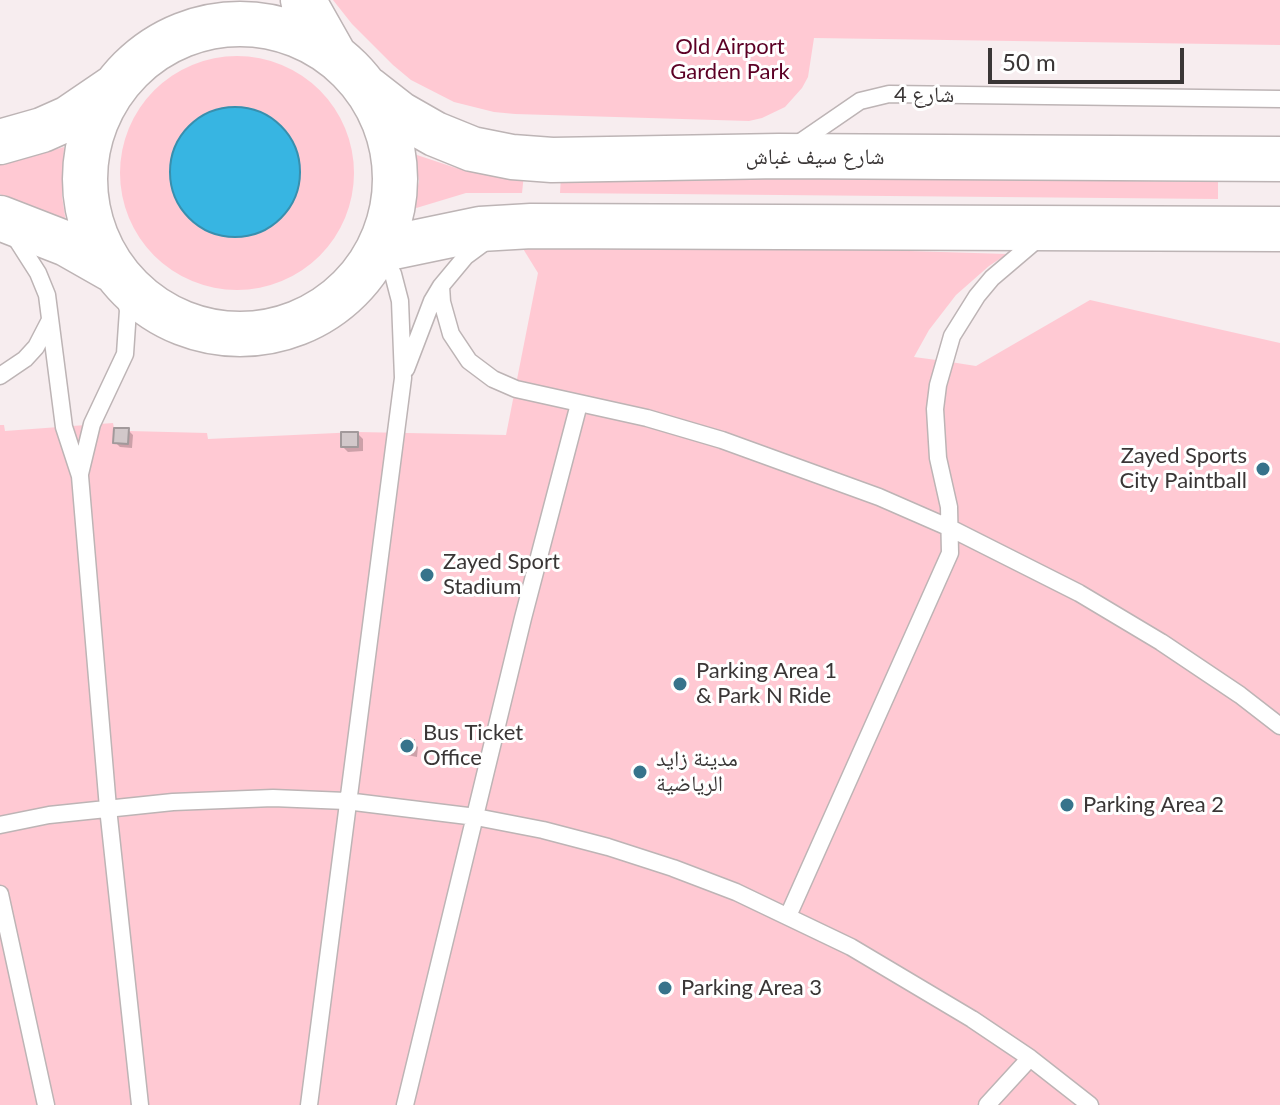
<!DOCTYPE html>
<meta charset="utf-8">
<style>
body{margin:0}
#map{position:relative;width:1280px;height:1105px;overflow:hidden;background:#f7edef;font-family:Lato,sans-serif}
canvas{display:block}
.scale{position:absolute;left:988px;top:48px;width:196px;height:36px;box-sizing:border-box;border:4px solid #3a3636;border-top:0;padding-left:10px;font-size:24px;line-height:28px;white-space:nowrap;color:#3a3636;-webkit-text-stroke:6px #fff;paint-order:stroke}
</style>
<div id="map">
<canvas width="1280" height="1105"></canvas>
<div class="scale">50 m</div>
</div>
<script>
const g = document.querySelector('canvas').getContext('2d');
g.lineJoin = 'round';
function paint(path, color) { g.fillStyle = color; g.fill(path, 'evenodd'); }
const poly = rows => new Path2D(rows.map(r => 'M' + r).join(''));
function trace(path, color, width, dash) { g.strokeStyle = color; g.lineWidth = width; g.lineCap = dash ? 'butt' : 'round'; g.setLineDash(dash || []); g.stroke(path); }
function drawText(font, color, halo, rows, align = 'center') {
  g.font = font + ' Lato,"Noto Naskh Arabic",sans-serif'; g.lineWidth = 6; g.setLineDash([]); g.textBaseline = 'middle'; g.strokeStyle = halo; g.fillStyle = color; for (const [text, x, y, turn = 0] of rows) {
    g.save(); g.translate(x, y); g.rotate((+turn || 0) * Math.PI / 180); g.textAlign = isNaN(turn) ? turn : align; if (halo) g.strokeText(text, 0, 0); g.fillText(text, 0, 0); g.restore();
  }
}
paint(poly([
 [333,0,1280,0,1280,45,814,38,808,77,802,88,785,107,762,118,749,121,515,114,494,112,454,102,411,80,393,65,352,24],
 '120 173a117 117 0 1 1 234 0a117 117 0 1 1-234 0Z',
 [64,147,62,196,67,229,0,194,0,161,36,155],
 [414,154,456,168,524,174,522,193,466,193,413,209,419,181],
 [561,175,1218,182,1218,199,560,193],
 [517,239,1007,254,989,266,956,295,929,330,914,357,944,361,976,366,1090,300,1280,343,1280,1105,0,1105,0,425,4,425,5,431,113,423,114,428,129,428,129,431,207,433,208,439,358,432,506,435,538,273]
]), '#ffc9d3');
const water = poly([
 '170 172a65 65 0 1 1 130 0a65 65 0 1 1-130 0Z'
]);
paint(water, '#37b5e2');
trace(water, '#388fae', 2);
paint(poly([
 [128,430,133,435,132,448,120,447,115,442],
 [358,434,363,439,363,451,348,452,343,447],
 [413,742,418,747,417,757,407,755,402,750]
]), '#0003');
const building = poly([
 [114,428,129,428,128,444,113,443,114,428],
 [341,432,358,432,358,447,341,447,341,432],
 [401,739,414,740,412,753,400,751,401,739]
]);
paint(building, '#d2c8ca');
trace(building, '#a2999b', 2);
const lane = poly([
 [793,147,860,101,889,94,1280,99],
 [15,237,38,273,47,295,64,427,80,476,108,808,140,1105],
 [441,286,442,302,451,334,469,361,493,379,516,389,647,418,722,440,879,497,950,528,1079,593,1161,642,1240,695,1280,726],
 [406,369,432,301,441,286,466,256,485,242],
 [0,376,25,359,36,347,50,320],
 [80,474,92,424,125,354,128,310,120,281],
 [0,825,49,815,173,802,273,798,346,801,476,817,543,830,608,847,673,868,736,892,851,947,972,1019,1030,1058,1090,1105],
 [0,894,46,1105],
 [788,916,950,553,949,507,938,458,935,409,938,385,952,336,977,296,992,278,1039,238],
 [309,1105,403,378,400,301,393,274,381,253],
 [405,1105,523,618,579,404],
 [987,1105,1030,1058]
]);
const secondary = poly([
 [303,0,333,53],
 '85 179a155 155 0 1 1 310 0a155 155 0 1 1-310 0Z',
 [368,89,400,114,435,134,472,149,512,157,552,160,779,156,1280,159],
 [0,142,42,130,69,118,116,86],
 [0,218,67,244,111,269],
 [379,250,480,229,531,226,1280,229]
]);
trace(lane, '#bdb4b5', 19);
trace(secondary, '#bdb4b5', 47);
trace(lane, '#fff', 16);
trace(secondary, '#fff', 44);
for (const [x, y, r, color] of [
 [1263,469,8,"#37738b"],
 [427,575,8,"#37738b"],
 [680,684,8,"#37738b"],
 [407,746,8,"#37738b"],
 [640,772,8,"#37738b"],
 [1067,805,8,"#37738b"],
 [665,988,8,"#37738b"]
]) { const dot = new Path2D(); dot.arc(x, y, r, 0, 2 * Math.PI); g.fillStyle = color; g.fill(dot); trace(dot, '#fff', 3); }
drawText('22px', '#5c0025', '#fff', [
 ["Old Airport",730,47],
 ["Garden Park",730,72]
]);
drawText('22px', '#3a3636', '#fff', [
 ["شارع 4",924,95],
 ["شارع سيف غباش",815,157]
]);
drawText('22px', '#3a3636', '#fff', [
 ["Zayed Sports",1247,456,"right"],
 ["City Paintball",1247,481,"right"],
 ["Zayed Sport",443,562],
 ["Stadium",443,587],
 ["Parking Area 1",696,671],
 ["& Park N Ride",696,696],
 ["Bus Ticket",423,733],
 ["Office",423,758],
 ["مدينة زايد",656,759],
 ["الرياضية",656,784],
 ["Parking Area 2",1083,805],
 ["Parking Area 3",681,988]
], 'left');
</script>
